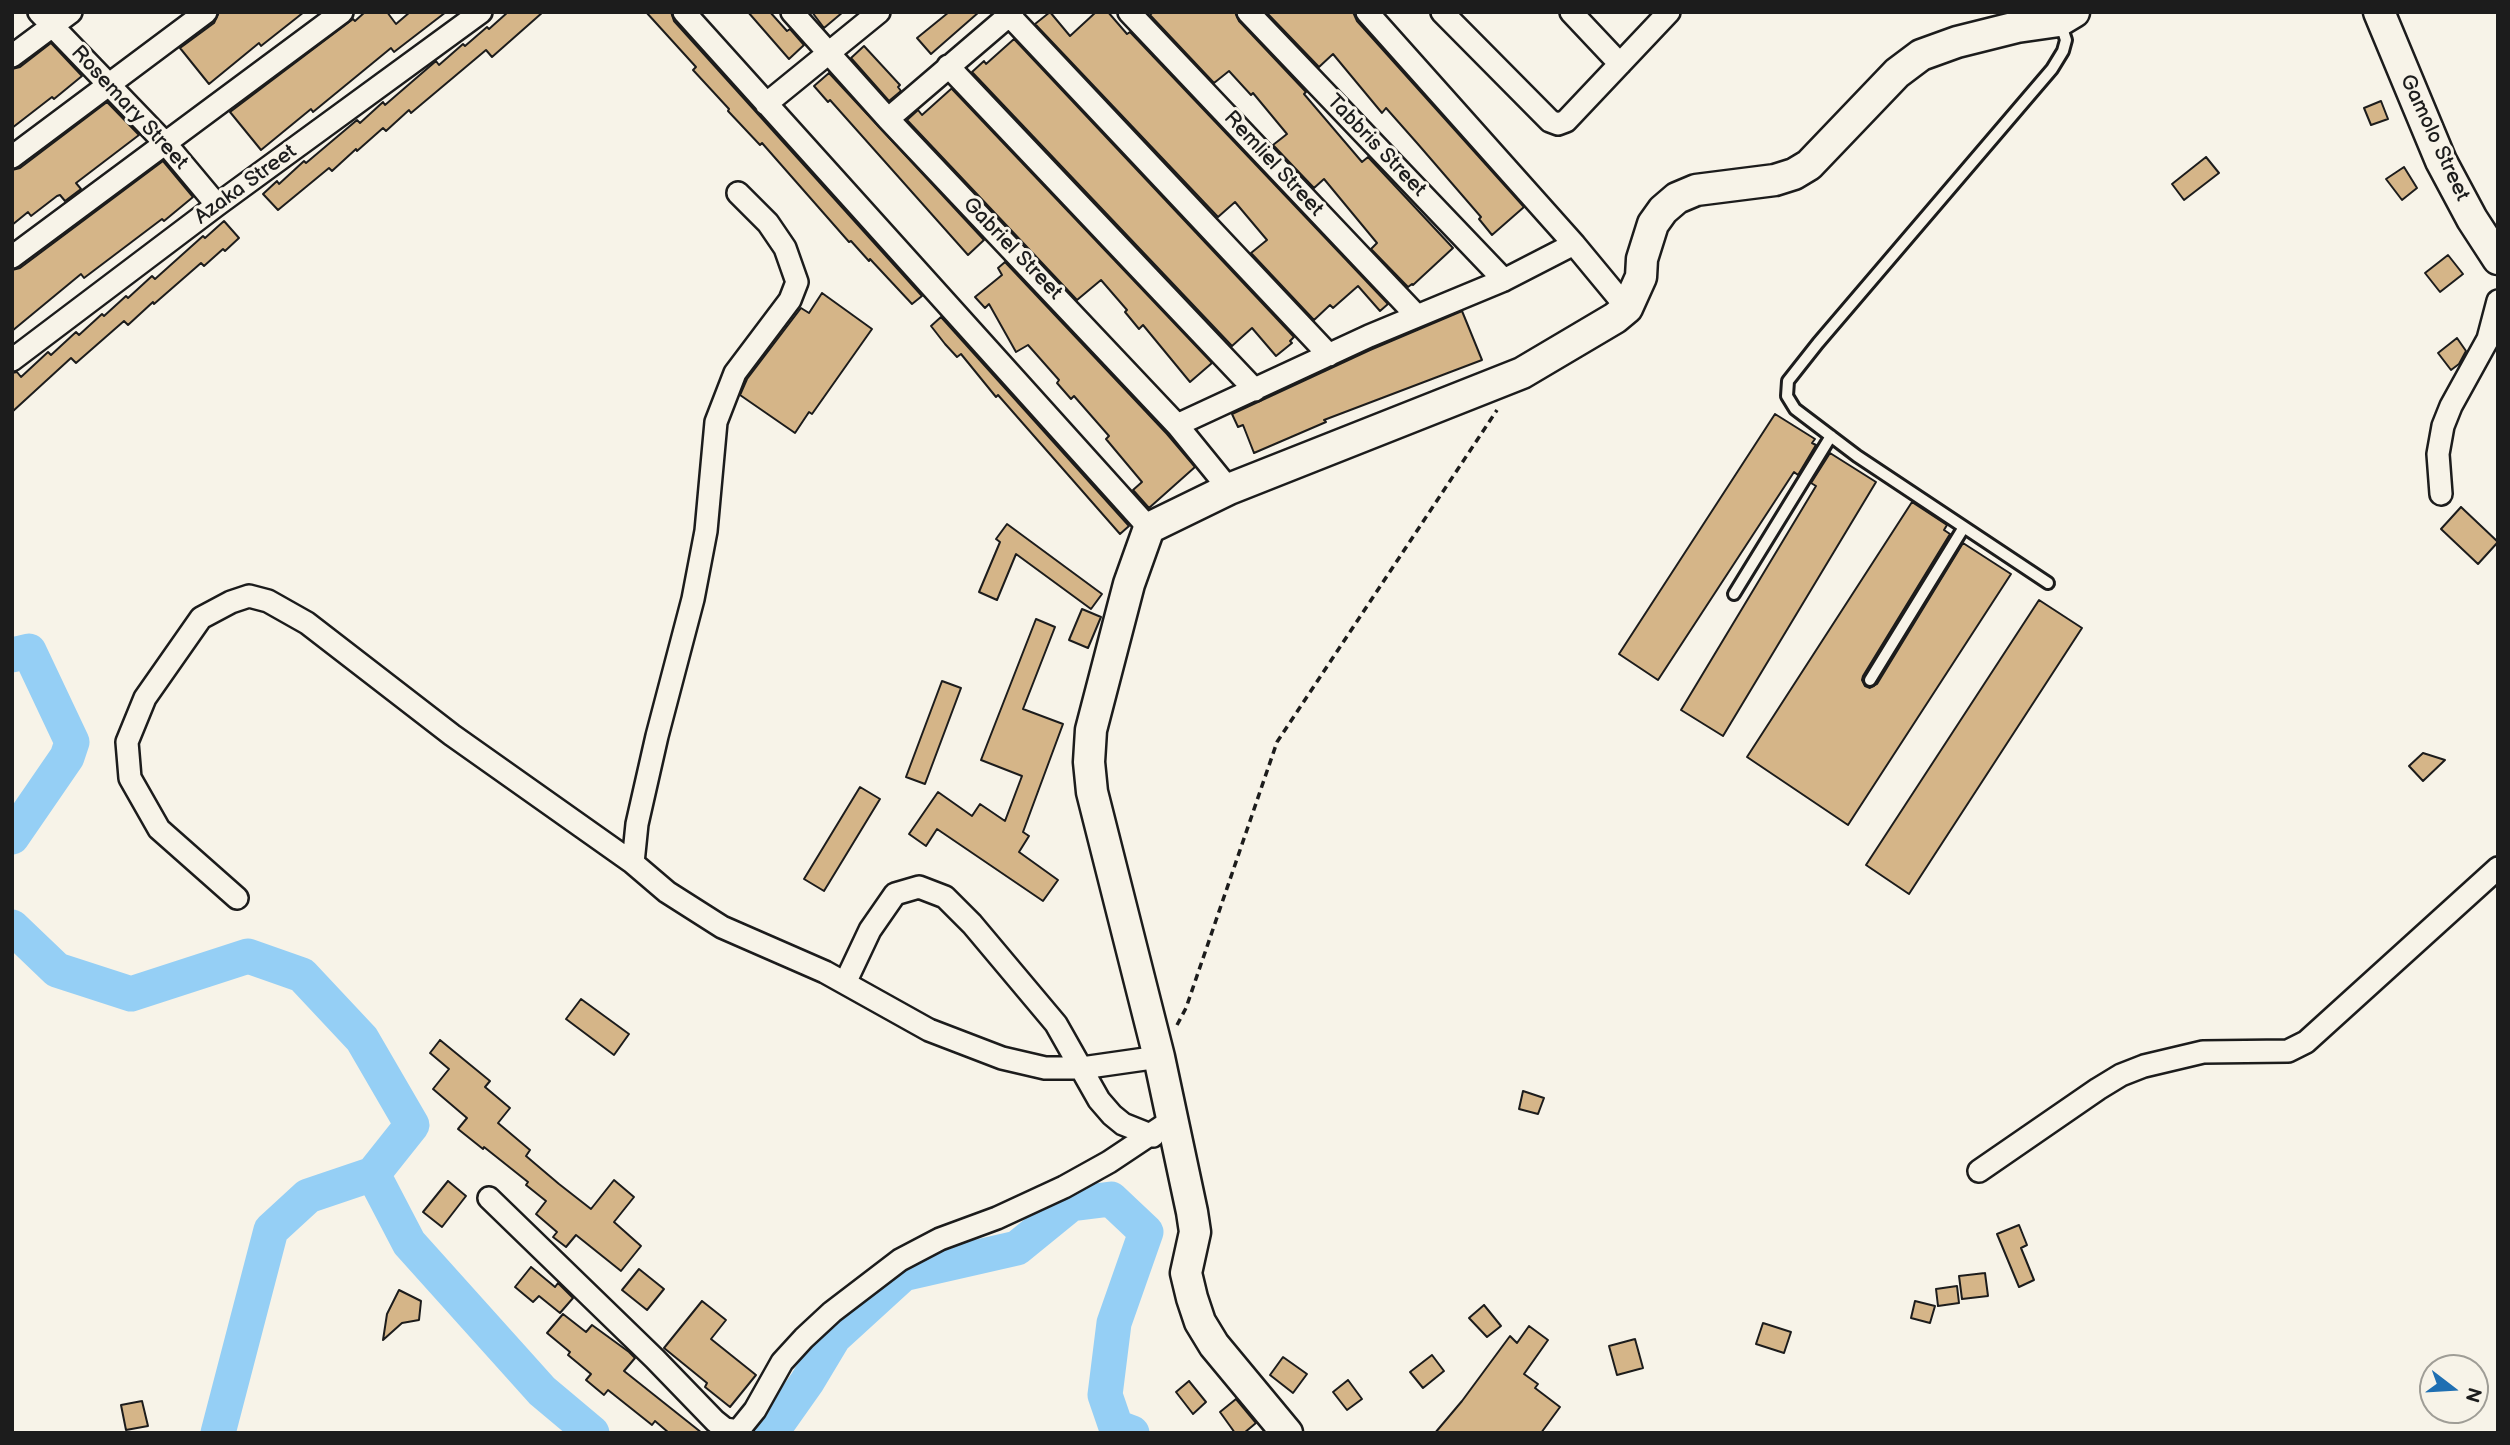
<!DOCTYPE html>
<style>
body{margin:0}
#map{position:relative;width:2510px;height:1445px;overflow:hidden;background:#f7f3e8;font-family:"Balsamiq Sans",sans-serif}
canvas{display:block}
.frame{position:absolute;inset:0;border:14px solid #1c1c1c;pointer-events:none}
.north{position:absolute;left:2419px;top:1354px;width:70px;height:70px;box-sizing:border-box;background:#f7f3e8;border:2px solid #9f9d96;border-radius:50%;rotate:107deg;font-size:19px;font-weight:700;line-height:28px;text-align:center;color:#1c1c1c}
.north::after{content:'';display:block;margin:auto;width:24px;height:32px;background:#1f6fb2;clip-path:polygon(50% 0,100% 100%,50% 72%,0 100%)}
</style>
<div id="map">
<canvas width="2510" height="1445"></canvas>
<div class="frame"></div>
<div class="north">N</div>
</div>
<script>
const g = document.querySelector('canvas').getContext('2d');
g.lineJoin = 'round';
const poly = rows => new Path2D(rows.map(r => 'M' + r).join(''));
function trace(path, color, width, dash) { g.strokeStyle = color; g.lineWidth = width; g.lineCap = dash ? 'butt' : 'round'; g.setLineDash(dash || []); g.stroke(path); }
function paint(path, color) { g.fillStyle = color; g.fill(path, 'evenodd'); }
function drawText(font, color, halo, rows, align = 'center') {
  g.font = font + ' "Balsamiq Sans",sans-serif'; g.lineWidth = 6; g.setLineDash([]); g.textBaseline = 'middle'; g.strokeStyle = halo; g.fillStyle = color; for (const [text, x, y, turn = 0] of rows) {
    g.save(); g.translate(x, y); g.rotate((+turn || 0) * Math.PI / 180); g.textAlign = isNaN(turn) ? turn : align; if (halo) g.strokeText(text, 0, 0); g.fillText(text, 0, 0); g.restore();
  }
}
trace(poly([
 [12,655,29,651,72,742,67,757,12,837],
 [12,927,57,970,131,994,248,956,302,975,362,1039,412,1125,373,1174,308,1196,271,1230,218,1433],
 [373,1174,409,1243,542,1391,592,1433],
 [771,1433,807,1382,834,1337,903,1274,1017,1248,1071,1204,1111,1199,1146,1232,1114,1323,1105,1395,1116,1427,1132,1433]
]), '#95cff5', 35);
const building = poly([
 [219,12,304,12,261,46,259,43,209,84,180,48,214,23,219,12],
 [365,12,387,12,396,24,410,12,446,12,394,52,391,48,313,112,311,109,261,150,230,112,353,19,355,21,365,12],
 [508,12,543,12,492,57,486,50,411,113,409,110,386,131,383,128,357,151,356,149,332,171,329,168,278,210,263,194,277,181,279,184,304,161,306,163,357,120,360,123,383,102,385,105,436,61,439,65,463,44,465,46,487,27,489,29,508,12],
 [646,12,671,12,674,21,922,296,912,304,870,259,869,261,851,241,849,242,762,143,760,145,728,111,729,109,693,70,696,67,646,12],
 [748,12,770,12,787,31,790,29,804,45,789,59,748,12],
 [812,12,843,12,824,28,812,12],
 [949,12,979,12,931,54,917,38,949,12],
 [1050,12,1070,36,1096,12,1108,12,1127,34,1130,32,1388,304,1380,311,1358,286,1333,308,1330,305,1314,320,1251,253,1267,240,1235,202,1218,217,1035,24,1050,12],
 [1153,12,1235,12,1239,21,1306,92,1304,94,1362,162,1368,157,1453,248,1413,285,1412,284,1408,287,1371,249,1377,243,1324,179,1314,188,1273,145,1287,134,1253,93,1251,95,1229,71,1214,83,1150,15,1153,12],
 [1266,12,1353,12,1357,21,1524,207,1492,235,1479,219,1481,217,1417,143,1386,108,1382,113,1333,54,1319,67,1266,12],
 [1014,39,1294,337,1290,341,1292,343,1276,356,1252,328,1232,346,972,72,984,61,986,64,1014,39],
 [51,43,82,76,54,99,52,97,12,128,12,69,20,67,51,43],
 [864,46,900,85,898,87,901,91,889,101,851,58,864,46],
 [829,73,984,240,968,255,830,100,828,102,814,86,829,73],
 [951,89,952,89,1212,363,1190,382,1143,325,1139,329,1125,312,1127,310,1101,280,1077,300,907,120,918,110,922,115,951,89],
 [2381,101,2388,119,2371,125,2364,108,2381,101],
 [107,102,139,135,76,183,81,189,65,201,60,195,57,196,31,216,28,212,12,225,12,170,20,168,107,102],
 [2206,157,2219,173,2184,200,2172,184,2206,157],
 [163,161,193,197,164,221,162,219,84,278,81,274,12,331,12,270,20,268,163,161],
 [2404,167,2417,188,2402,200,2386,179,2404,167],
 [224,221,239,238,225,251,223,249,204,266,201,263,154,304,153,302,128,325,124,321,76,363,71,358,12,412,12,373,17,372,21,377,48,352,51,355,76,332,79,335,102,314,104,316,126,296,128,298,152,276,155,279,203,236,205,238,224,221],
 [2448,255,2463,274,2440,292,2425,273,2448,255],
 [1005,262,1167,434,1195,467,1149,508,1133,490,1142,482,1106,439,1109,436,1074,396,1071,399,1057,383,1059,380,1028,345,1016,352,989,304,985,308,975,297,1002,275,998,268,1005,262],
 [822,293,872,329,812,414,809,412,795,433,740,395,747,379,801,308,809,313,822,293],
 [1462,311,1482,360,1324,420,1326,422,1254,453,1243,425,1238,427,1232,414,1370,350,1462,311],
 [941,317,1129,526,1120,534,998,395,996,397,961,354,957,357,945,344,931,326,941,317],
 [2457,338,2466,351,2459,364,2451,370,2438,353,2457,338],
 [1775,414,1815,439,1812,443,1816,445,1798,475,1794,472,1658,680,1619,654,1775,414],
 [1830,453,1876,482,1723,736,1681,710,1816,486,1811,483,1830,453],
 [1912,502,1947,525,1944,530,1950,534,1863,676,1862,680,1865,686,1870,688,1877,684,1963,543,2011,574,1848,825,1747,757,1912,502],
 [2461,507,2498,542,2478,564,2441,529,2461,507],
 [1007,524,1102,594,1091,609,1016,554,997,600,979,592,1000,542,996,539,1007,524],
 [2039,600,2082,628,1909,894,1866,865,2039,600],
 [1082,609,1101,617,1088,648,1069,640,1082,609],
 [1036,619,1055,627,1023,709,1063,724,1023,832,1029,836,1019,852,1058,880,1043,901,937,829,926,846,909,834,938,792,972,816,980,804,1005,821,1022,776,981,760,1036,619],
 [942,681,961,688,925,784,906,777,942,681],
 [2423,753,2445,760,2423,781,2409,766,2423,753],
 [860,787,880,799,824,891,804,879,860,787],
 [581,999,629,1034,614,1055,566,1019,581,999],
 [440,1040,490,1081,485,1087,510,1108,498,1123,530,1150,526,1156,559,1184,591,1209,614,1180,634,1197,614,1222,641,1246,621,1271,576,1235,566,1247,553,1237,557,1232,536,1214,546,1201,526,1185,528,1182,484,1147,483,1149,458,1129,467,1118,433,1089,449,1069,430,1053,440,1040],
 [1523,1091,1544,1098,1538,1114,1519,1109,1523,1091],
 [448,1181,466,1196,442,1227,423,1212,448,1181],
 [2019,1225,2027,1245,2021,1248,2034,1280,2019,1287,1997,1234,2019,1225],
 [531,1267,555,1287,558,1283,573,1298,560,1313,539,1296,533,1302,515,1287,531,1267],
 [639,1269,664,1289,647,1310,622,1290,639,1269],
 [1985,1273,1988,1296,1962,1299,1959,1276,1985,1273],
 [1957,1286,1959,1303,1938,1306,1936,1289,1957,1286],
 [399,1290,421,1301,419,1320,402,1323,383,1340,387,1314,399,1290],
 [702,1301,726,1320,711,1339,756,1375,730,1407,705,1387,707,1383,664,1348,702,1301],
 [1915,1301,1935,1306,1930,1323,1911,1318,1915,1301],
 [1484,1305,1501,1326,1487,1337,1469,1318,1484,1305],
 [563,1314,586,1332,592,1325,629,1352,635,1358,624,1371,702,1433,669,1433,655,1421,652,1425,608,1390,604,1395,586,1380,591,1374,568,1355,570,1352,547,1333,563,1314],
 [1763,1323,1791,1332,1784,1353,1756,1344,1763,1323],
 [1529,1326,1548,1340,1524,1374,1538,1384,1535,1388,1560,1407,1541,1433,1435,1433,1462,1401,1510,1336,1517,1343,1529,1326],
 [1635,1339,1643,1368,1617,1375,1609,1346,1635,1339],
 [1432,1355,1444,1371,1423,1388,1410,1372,1432,1355],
 [1283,1357,1307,1374,1293,1393,1270,1375,1283,1357],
 [1348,1380,1362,1399,1347,1410,1333,1392,1348,1380],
 [1189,1381,1206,1402,1193,1414,1176,1392,1189,1381],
 [1236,1399,1256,1423,1244,1433,1235,1433,1220,1412,1236,1399],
 [142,1401,148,1426,126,1430,121,1405,142,1401]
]);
paint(building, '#d5b588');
trace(building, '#1c1c1c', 2);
const lane = poly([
 [2048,583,1857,456,1795,409,1787,396,1788,381,1818,343,2052,69,2063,51,2066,40,2060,22],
 [1734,594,1831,436],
 [1870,680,1964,527]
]);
const street = poly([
 [39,12,166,144,217,205],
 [684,12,1149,528],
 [792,12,888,119,1177,425,1229,489],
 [1129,12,1417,316],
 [1248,12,1504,280],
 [1442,12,1550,121,1558,124,1566,121,1669,12],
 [1571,12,1620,64],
 [1009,15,1329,355],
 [12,56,71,12],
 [948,66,1255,390],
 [766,104,879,12],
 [888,119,1013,12],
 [12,157,206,12],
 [738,193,768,223,785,248,797,282,790,300,735,373,716,422,706,531,693,599,657,736,637,824,633,863,667,892,722,927,825,972,929,1030,1002,1058,1045,1068,1082,1068,1159,1057],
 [1574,244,1627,308],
 [12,257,342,12],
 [12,360,217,205,481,12],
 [1177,425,1369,336,1504,280,1574,244,1367,12],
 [2441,494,2438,454,2443,426,2451,406,2488,339,2498,301],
 [237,898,159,829,130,778,127,742,145,698,201,618,231,602,249,596,268,601,307,623,452,735,633,863],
 [845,983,870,930,895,894,919,887,945,897,972,924,1056,1024,1099,1100,1112,1115,1123,1124,1153,1136],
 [1979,1171,2098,1089,2121,1075,2144,1066,2203,1052,2288,1051,2306,1042,2498,868],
 [489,1198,655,1359,715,1421,725,1429,738,1431,755,1410,782,1362,804,1338,832,1312,900,1260,940,1239,997,1218,1064,1187,1109,1162,1172,1120]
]);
const secondary = poly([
 [2379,12,2441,161,2472,219,2498,259],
 [1287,1433,1214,1345,1200,1322,1192,1298,1186,1273,1195,1232,1192,1212,1159,1057,1092,792,1089,762,1091,730,1129,584,1149,528,1229,489,1522,373,1615,318,1627,308,1641,277,1642,259,1653,224,1663,210,1677,198,1696,190,1775,180,1794,174,1809,165,1897,73,1921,55,1957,42,2017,27,2059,21,2074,12]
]);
trace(lane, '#1c1c1c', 16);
trace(street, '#1c1c1c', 26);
trace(secondary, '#1c1c1c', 35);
trace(poly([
 [1177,1025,1186,1008,1277,742,1497,410]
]), '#1c1c1c', 3.5, [7, 5]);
trace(lane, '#f7f3e8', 10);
trace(street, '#f7f3e8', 21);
trace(secondary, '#f7f3e8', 30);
drawText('21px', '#1c1c1c', '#f7f3e8', [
 ["Rosemary Street",129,108,47],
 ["Gamolo Street",2434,138,65],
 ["Tabbris Street",1376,146,46],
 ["Remliel Street",1273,164,47],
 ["Azaka Street",246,185,-36],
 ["Gabriel Street",1012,249,46]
]);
</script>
